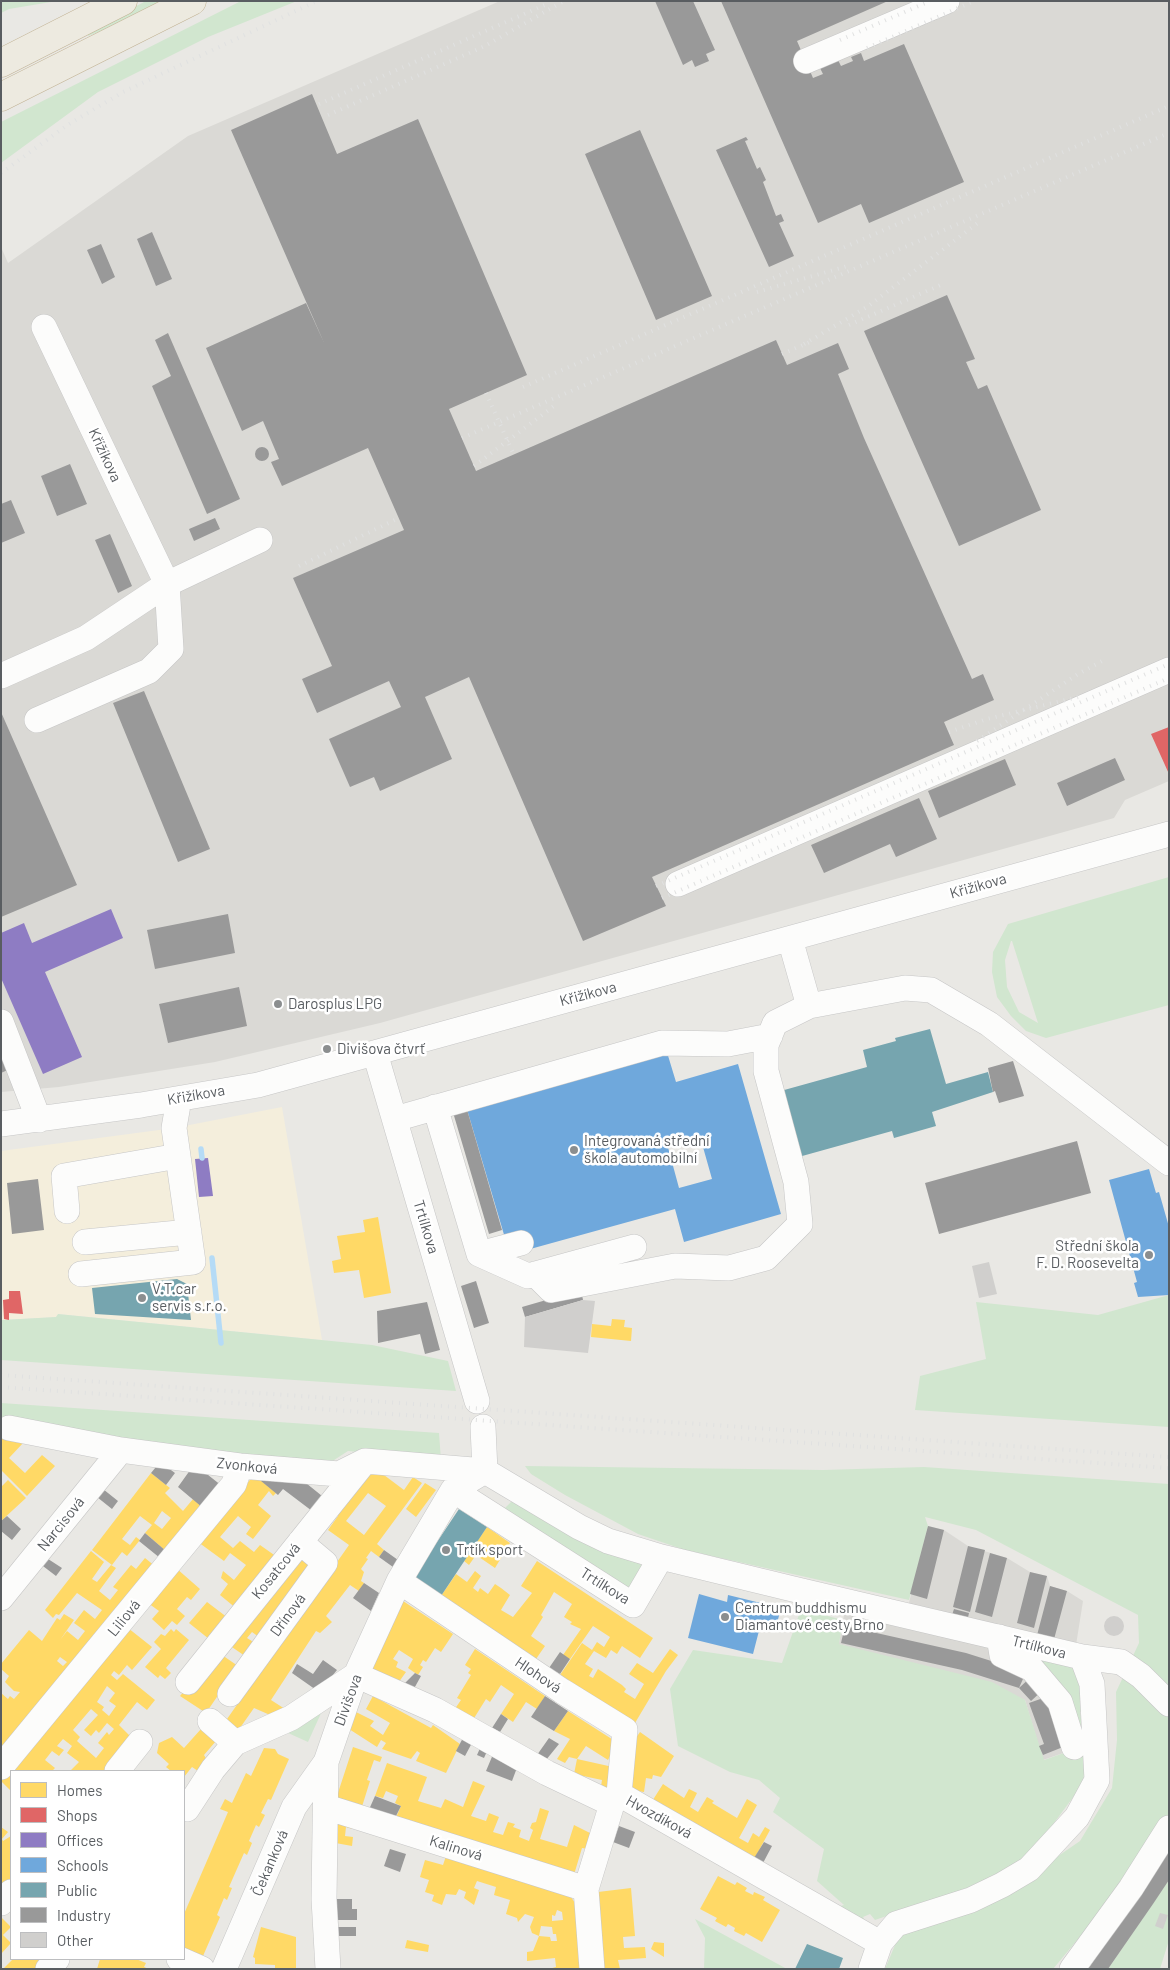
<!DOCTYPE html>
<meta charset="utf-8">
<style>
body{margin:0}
#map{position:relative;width:1170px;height:1970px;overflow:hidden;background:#e9e8e4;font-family:Barlow,sans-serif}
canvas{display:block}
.frame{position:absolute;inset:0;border:2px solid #595d61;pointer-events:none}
.legend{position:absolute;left:10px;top:1770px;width:175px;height:190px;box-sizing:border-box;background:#fff;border:1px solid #bdbec0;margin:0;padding:6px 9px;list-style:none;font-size:15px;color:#595d61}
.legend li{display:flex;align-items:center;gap:10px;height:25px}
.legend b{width:25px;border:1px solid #bdbec0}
</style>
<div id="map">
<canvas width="1170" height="1970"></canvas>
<div class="frame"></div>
<ul class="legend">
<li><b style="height:14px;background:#ffd966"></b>Homes</li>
<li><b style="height:14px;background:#e06666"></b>Shops</li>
<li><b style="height:14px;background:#8e7cc3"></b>Offices</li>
<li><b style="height:14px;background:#6fa8dc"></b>Schools</li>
<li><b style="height:14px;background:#76a5af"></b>Public</li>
<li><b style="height:14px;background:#999"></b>Industry</li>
<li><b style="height:14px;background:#d0cfcd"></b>Other</li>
</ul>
</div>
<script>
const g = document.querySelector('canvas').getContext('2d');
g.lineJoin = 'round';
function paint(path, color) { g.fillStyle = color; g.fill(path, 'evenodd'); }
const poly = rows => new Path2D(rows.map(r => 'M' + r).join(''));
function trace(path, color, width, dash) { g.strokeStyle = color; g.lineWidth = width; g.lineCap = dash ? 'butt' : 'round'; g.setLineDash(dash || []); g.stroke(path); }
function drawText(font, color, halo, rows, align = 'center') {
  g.font = font + ' Barlow,sans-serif'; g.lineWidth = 5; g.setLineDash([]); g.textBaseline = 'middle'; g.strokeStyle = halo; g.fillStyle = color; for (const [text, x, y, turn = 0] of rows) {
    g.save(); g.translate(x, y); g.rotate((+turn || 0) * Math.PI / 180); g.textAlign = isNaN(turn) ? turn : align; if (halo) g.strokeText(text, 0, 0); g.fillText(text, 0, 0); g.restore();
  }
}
paint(poly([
 [282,1107,322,1340,58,1314,57,1317,3,1320,1,1323,1,1151,174,1128]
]), '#f4eedc');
paint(poly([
 [500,1,1169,1,1169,781,1125,800,1114,818,380,1023,215,1062,59,1087,1,1092,1,247,8,263,188,136],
 [928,1526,944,1530,968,1546,1007,1558,1030,1572,1047,1576,1050,1586,1067,1591,1083,1601,1073,1664,1078,1748,1043,1760,1025,1700,839,1644,845,1609,904,1623]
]), '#dad9d5');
paint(poly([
 [1,1,57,1,9,9,1,13],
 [146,1,164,1,124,22,88,36,88,34,119,15],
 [241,1,297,1,208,37,98,92,1,163,1,122],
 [1169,877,1169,1005,1046,1038,1026,1031,1011,1016,997,997,992,972,993,952,1008,924],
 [1011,941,1012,941,1038,1023,1019,1012,1007,987,1005,960],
 [1169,1295,1169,1427,915,1410,920,1376,986,1359,976,1302,1098,1315],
 [58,1314,372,1345,448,1361,456,1391,1,1360,2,1320,56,1317],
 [1,1403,439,1433,441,1460,348,1451,331,1462,229,1460,1,1422],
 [525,1466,823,1470,924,1467,1169,1484,1169,1830,1053,1969,885,1969,900,1933,1022,1881,1080,1841,1112,1788,1117,1740,1116,1692,1139,1643,1138,1615,976,1530,925,1517,928,1526,909,1600,685,1550,638,1534,565,1495,531,1474],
 [515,1498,639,1563,643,1567,625,1596,501,1512],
 [801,1609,843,1620,839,1644,992,1682,1025,1700,1044,1760,1078,1748,1019,1652,1073,1664,1087,1711,1080,1712,1086,1754,1083,1784,1039,1843,1002,1876,875,1920,870,1914,863,1917,869,1929,833,1908,844,1905,817,1881,824,1849,773,1812,780,1798,759,1780,730,1772,678,1746,670,1689,693,1650,782,1663],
 [327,1700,308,1742,277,1728],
 [1169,1880,1169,1940,1160,1969,1108,1969],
 [695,1919,787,1969,704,1969,705,1938]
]), '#d1e6cf');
paint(poly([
 [378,1217,391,1293,364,1298,359,1270,334,1273,332,1261,341,1259,337,1236,365,1232,363,1220],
 [612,1319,625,1320,624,1327,632,1328,631,1341,591,1337,592,1324,611,1326],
 [1,1433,24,1442,9,1458,25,1473,42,1455,55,1466,27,1496,1,1470],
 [372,1466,404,1490,413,1477,422,1483,377,1544,384,1550,379,1557,371,1551,366,1558,368,1559,361,1569,364,1572,361,1581,364,1583,359,1591,350,1585,326,1616,332,1622,320,1633,316,1631,271,1700,285,1709,277,1718,254,1708,235,1735,220,1714,227,1719,349,1545,328,1530,338,1516,335,1514],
 [368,1493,386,1506,364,1535,346,1521],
 [151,1473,170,1488,165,1493,183,1511,193,1499,203,1508,167,1552,145,1533,152,1525,140,1516,122,1539,130,1545,136,1537,140,1540,127,1556,122,1552,112,1565,92,1550],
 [162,1511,171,1518,162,1529,154,1523],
 [254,1475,276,1493,273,1496,269,1491,258,1505,271,1516,253,1539,246,1534,251,1527,238,1516,220,1537,233,1548,240,1541,254,1552,260,1545,277,1557,237,1609,220,1595,228,1584,221,1578,223,1571,234,1580,246,1565,230,1553,224,1561,198,1542],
 [8,1480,26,1498,1,1521,1,1487],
 [425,1483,436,1490,416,1517,406,1509],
 [487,1527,510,1543,495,1568,476,1555,469,1565,464,1561],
 [298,1549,313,1561,263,1640,252,1632,247,1638,255,1643,245,1656,226,1643],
 [91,1551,104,1562,92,1579,97,1582,111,1565,116,1568,99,1591,110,1600,118,1590,113,1587,131,1565,136,1569,145,1558,156,1567,1,1754,1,1693,8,1699,10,1696,14,1699,20,1692,14,1691,5,1682,9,1676,1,1669,1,1664,29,1630,42,1641,57,1618,60,1620,64,1614,74,1620,60,1640,67,1631,78,1640,85,1631,74,1623,84,1610,95,1619,102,1610,77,1593,59,1615,56,1614,53,1618,45,1610],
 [60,1657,67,1662,63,1666,57,1661],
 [537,1561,653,1638,640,1658,622,1646,617,1654,611,1650,606,1658,594,1651,585,1664,593,1669,589,1676,593,1678,598,1669,622,1685,626,1689,624,1692,635,1699,644,1684,629,1674,637,1663,653,1673,670,1649,678,1655,666,1671,635,1723,560,1675,582,1643,592,1650,597,1642,604,1647,610,1637,593,1626,570,1659,563,1655,581,1629,570,1624,572,1622,564,1617,572,1604,554,1592,541,1615,543,1617,531,1636,545,1646,536,1659,441,1596,456,1574,467,1582,475,1571,481,1576,473,1588,478,1592,480,1588,488,1594,495,1584,501,1588,510,1595,501,1610,513,1617,532,1593,521,1586],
 [176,1568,200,1589,191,1600,187,1597,177,1609,185,1616,177,1625,172,1621,164,1630,152,1619,159,1611,148,1603],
 [403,1601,453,1634,441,1652,435,1648,426,1662,423,1660,420,1665,423,1667,418,1675,408,1668,413,1659,399,1650,393,1659,398,1662,396,1667,406,1672,396,1686,366,1672],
 [207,1602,232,1621,214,1643,189,1623],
 [128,1628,152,1647,132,1670,127,1665,119,1675,114,1671,111,1675,117,1680,123,1674,155,1700,147,1710,137,1702,119,1725,133,1739,107,1771,70,1771,79,1762,67,1753,72,1746,63,1739,57,1746,64,1750,59,1756,52,1751,45,1760,55,1768,52,1771,11,1771,11,1791,1,1781],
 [107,1686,115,1693,109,1701,116,1706,109,1716,102,1710,104,1707,97,1702],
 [91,1709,98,1715,84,1730,91,1736,96,1730,99,1733,107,1723,114,1729,109,1735,107,1732,98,1743,104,1748,96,1758,77,1741,80,1737,73,1730],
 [171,1629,174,1632,176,1629,189,1640,166,1668,171,1673,165,1679,160,1675,158,1678,145,1667,161,1649,154,1642,161,1634,165,1636],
 [475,1649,545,1696,537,1709,526,1702,513,1722,501,1714,514,1694,501,1685,490,1702,486,1699,471,1723,452,1713,461,1700,457,1698,471,1675,468,1673,471,1669,465,1665],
 [222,1655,238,1666,206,1713,180,1696,208,1663],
 [373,1696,431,1728,433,1725,460,1744,446,1773,416,1761,420,1753,417,1751,411,1759,382,1749,386,1743,381,1740,377,1747,349,1729,356,1712,374,1721,370,1726,383,1735,390,1723,366,1709],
 [568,1711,618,1743,614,1759,610,1756,608,1760,586,1746,577,1759,569,1757,565,1763,557,1759,570,1739,554,1731],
 [201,1729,216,1741,204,1755,207,1760,198,1771,192,1767,184,1777,184,1771,171,1771,166,1767,169,1764,157,1753,159,1743,172,1737,184,1748],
 [640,1732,674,1756,661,1777,653,1775,652,1779,646,1778,644,1792,623,1789,629,1748],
 [353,1747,382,1757,380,1762,374,1760,367,1780,370,1781,360,1813,334,1805],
 [264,1748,275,1749,278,1754,289,1759,271,1800,268,1799,261,1813,265,1815,259,1827,256,1825,249,1841,252,1843,247,1855,244,1853,229,1887,232,1888,227,1900,224,1898,217,1915,220,1917,203,1956,184,1951,184,1914,228,1812,220,1809,225,1799,232,1803,246,1773,251,1776],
 [577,1759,613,1767,607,1794,600,1793,602,1780,574,1774],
 [387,1763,427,1777,418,1801,441,1808,445,1799,463,1807,473,1781,485,1786,471,1816,486,1821,489,1813,499,1817,493,1832,503,1835,508,1822,515,1824,513,1827,521,1830,519,1837,529,1841,533,1830,530,1828,532,1823,536,1822,540,1808,549,1811,540,1839,567,1847,574,1825,592,1834,588,1849,582,1848,573,1878,394,1822,401,1806,395,1803,398,1796,386,1791,383,1798,375,1796],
 [663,1784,684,1798,689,1789,697,1793,690,1807,698,1812,707,1797,714,1801,712,1803,737,1818,747,1799,757,1805,739,1838,748,1843,753,1833,759,1837,765,1827,770,1830,751,1865,649,1806],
 [333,1816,355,1823,353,1829,346,1827,345,1836,353,1837,352,1846,330,1842],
 [1,1827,8,1832,2,1839,3,1841,11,1836,11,1881,1,1892],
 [447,1853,571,1897,575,1903,580,1969,549,1969,556,1967,555,1958,527,1961,527,1952,533,1951,539,1936,550,1937,551,1941,557,1941,556,1934,553,1934,552,1927,541,1926,539,1936,532,1933,530,1927,534,1917,525,1914,518,1922,517,1918,506,1914,510,1900,494,1895,496,1887,477,1881,474,1888,479,1890,474,1905,464,1898,466,1892,459,1889,456,1895,446,1894,442,1905,432,1901,434,1895,425,1892,429,1880,420,1877,425,1860,443,1865],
 [557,1910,562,1912,563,1920,552,1921,552,1915,555,1916],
 [718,1876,735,1885,737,1882,747,1888,745,1891,753,1895,754,1892,765,1897,763,1900,780,1910,762,1942,746,1933,744,1936,734,1931,735,1928,728,1924,726,1927,715,1921,717,1918,700,1909],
 [631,1888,635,1936,623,1937,624,1948,645,1947,646,1958,618,1960,620,1969,602,1969,598,1892],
 [1,1917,11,1927,3,1935,11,1943,1,1954],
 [261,1927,296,1937,296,1969,275,1969,275,1965,255,1964,255,1958,253,1957],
 [407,1940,429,1945,428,1952,405,1948],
 [654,1942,664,1943,664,1957,651,1949],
 [13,1959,44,1959,34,1969,3,1969],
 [100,1959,136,1959,146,1963,144,1967,149,1969,97,1969]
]), '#ffd966');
paint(poly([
 [1169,727,1169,774,1151,734],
 [9,1291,20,1291,23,1314,9,1313,9,1320,4,1319,3,1300,9,1299]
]), '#e06666');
paint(poly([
 [111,909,123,938,45,972,82,1057,43,1074,1,978,1,933,24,923,32,943],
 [208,1158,213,1196,199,1197,195,1159]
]), '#8e7cc3');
paint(poly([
 [666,1049,676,1082,738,1064,781,1214,684,1242,675,1209,523,1251,505,1238,466,1106],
 [681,1136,683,1145,701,1140,712,1179,679,1188,666,1140],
 [1149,1169,1156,1193,1159,1192,1169,1227,1169,1295,1138,1297,1134,1283,1137,1282,1109,1180],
 [699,1594,727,1602,728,1595,781,1608,776,1627,761,1623,753,1654,688,1638]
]), '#6fa8dc');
paint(poly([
 [930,1029,946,1084,988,1072,993,1092,932,1112,936,1126,894,1138,892,1131,795,1158,777,1092,867,1067,863,1050,896,1041,895,1038],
 [177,1279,187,1284,191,1320,95,1314,92,1288],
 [459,1509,487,1527,441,1596,413,1578],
 [807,1944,843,1958,839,1969,795,1969]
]), '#76a5af');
paint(poly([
 [655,1,693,1,715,50,706,54,709,61,695,67,692,60,683,65],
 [721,1,888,1,797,41,813,78,823,74,820,68,838,60,841,66,853,61,851,57,861,53,864,61,904,44,964,182,869,223,861,204,818,223],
 [312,94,337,154,418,119,527,375,449,409,476,471,776,340,787,365,838,343,849,369,838,374,864,438,972,679,983,674,994,700,944,722,954,745,652,877,666,906,583,941,469,677,425,697,452,759,380,791,374,777,350,787,329,739,401,707,389,681,317,713,302,679,332,666,293,578,404,530,368,448,282,486,271,462,279,459,263,421,242,431,206,348,306,303,325,345,231,130],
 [640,130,712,296,656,320,585,154],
 [746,137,748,140,745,141,757,169,760,167,766,180,763,182,776,216,781,214,784,221,779,223,794,256,769,267,716,150],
 [152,232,172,279,156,286,137,239],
 [101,244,115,277,102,284,87,250],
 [947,295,975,359,966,362,978,389,987,385,1041,510,959,546,864,331],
 [168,333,240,499,207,514,152,386,171,376,155,340],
 '255 454a7 7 0 1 1 14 0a7 7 0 1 1-14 0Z',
 [70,464,87,504,57,516,41,476],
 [11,500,25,533,1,543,1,504],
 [215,518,220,529,194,541,189,529],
 [110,534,132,586,118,593,95,540],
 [144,691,210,849,178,862,113,703],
 [1,712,77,885,1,917],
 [1115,758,1125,780,1067,806,1057,783],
 [1005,759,1016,785,939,818,928,791],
 [919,798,937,839,896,857,890,844,824,873,811,845],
 [228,914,235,953,155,969,147,930],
 [239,987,247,1026,168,1043,159,1004],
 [1,1051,12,1068,1,1073],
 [1013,1061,1024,1096,999,1103,995,1091,993,1092,988,1068],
 [466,1106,502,1230,489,1234,452,1109],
 [1077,1141,1091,1193,939,1234,925,1183],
 [38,1179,44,1230,12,1234,7,1183],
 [476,1281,489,1323,474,1328,461,1286],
 [581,1290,583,1300,525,1317,522,1307],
 [427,1302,440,1350,425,1354,420,1334,378,1343,377,1311],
 [160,1462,175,1473,166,1485,151,1473],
 [193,1466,198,1467,222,1486,203,1508,178,1487],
 [265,1475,270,1476,277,1482,281,1477,301,1479,327,1500,316,1514,283,1489,278,1495,261,1481],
 [103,1489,118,1501,112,1509,97,1497],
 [7,1516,21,1529,12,1540,1,1531,1,1521],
 [928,1526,944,1530,927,1599,910,1594],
 [145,1533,166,1551,160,1558,139,1541],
 [968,1546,985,1550,970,1612,953,1607],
 [384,1550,398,1560,393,1567,379,1557],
 [990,1553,1007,1558,992,1617,975,1612],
 [45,1557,62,1568,56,1576,39,1563],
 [1030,1572,1047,1576,1034,1628,1017,1623],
 [364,1583,379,1593,371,1611,353,1598],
 [1050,1586,1067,1591,1053,1643,1036,1639],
 [954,1609,969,1613,967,1622,951,1618],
 [845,1626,966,1653,1026,1672,1019,1688,962,1670,841,1643],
 [560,1652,570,1659,560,1674,549,1668],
 [323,1660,337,1670,319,1692,292,1673,297,1664,313,1674],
 [415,1673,421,1676,411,1694,402,1686],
 [1032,1676,1044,1689,1031,1701,1019,1688],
 [545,1696,568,1711,554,1731,531,1717],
 [1046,1697,1063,1747,1043,1755,1039,1746,1044,1744,1029,1703],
 [501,1714,508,1719,500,1732,492,1728],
 [464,1736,473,1741,465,1756,456,1751],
 [549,1738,559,1744,546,1760,537,1755],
 [481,1746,488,1749,484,1758,477,1755],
 [494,1752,518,1765,512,1781,486,1771],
 [375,1796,401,1806,393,1822,367,1814],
 [619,1826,635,1832,629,1848,613,1842],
 [764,1842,772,1846,763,1863,754,1858],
 [390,1849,406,1854,400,1872,384,1866],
 [1169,1849,1169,1880,1153,1904,1108,1969,1088,1969],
 [333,1899,352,1899,352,1909,357,1909,357,1920,336,1920],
 [337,1927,356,1927,356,1936,339,1936]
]), '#999');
trace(poly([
 [201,1149,202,1158],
 [212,1258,221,1343]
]), '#b5dbf6', 5.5);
paint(poly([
 [989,1262,997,1294,979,1298,972,1266],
 [583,1300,595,1301,588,1353,524,1347,525,1317],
 '1104 1626a10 10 0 1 1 20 0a10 10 0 1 1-20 0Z',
 [1160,1913,1168,1915,1163,1929,1155,1926]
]), '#d0cfcd');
const minor = poly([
 [806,61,947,1],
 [1,676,86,638,167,584,260,540],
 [37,720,149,671,171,649,167,584,44,327],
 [678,884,1169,670],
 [790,939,809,1006],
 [1,1022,39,1120],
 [375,1053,477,1401],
 [435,1107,479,1254,521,1243],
 [395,1119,662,1043,728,1044,770,1036],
 [1,1124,141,1105,258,1085,1169,834],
 [67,1211,64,1176,178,1156],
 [85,1242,189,1232],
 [479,1254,528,1276,634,1247],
 [81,1274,193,1262,174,1128,179,1099],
 [535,1274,551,1290,675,1266,729,1268,766,1258,800,1224,796,1182,766,1071,766,1045,775,1023,809,1006,905,988,931,990,989,1024,1169,1163],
 [483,1427,485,1471],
 [9,1428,121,1450,240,1466,339,1474,365,1461,485,1471,579,1527,608,1541,661,1557,793,1589,1082,1657,1092,1684,1097,1780,1077,1817,1029,1869,1002,1885,971,1900,896,1924,880,1943,871,1969],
 [453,1490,633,1605,661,1557],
 [399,1581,562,1691,625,1730,619,1794],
 [1,1598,121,1450],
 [999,1637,1002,1655,1032,1669,1060,1702,1074,1747],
 [1082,1657,1121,1662,1141,1676,1169,1704],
 [188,1682,362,1465],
 [230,1694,325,1563,300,1542],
 [210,1721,235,1743],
 [1,1767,234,1484,240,1466],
 [117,1771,140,1742],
 [619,1794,880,1943],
 [326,1807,586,1889],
 [187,1809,213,1769,235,1743,291,1718,356,1675,435,1710,547,1773,612,1804,619,1794],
 [1,1903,11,1892],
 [179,1959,202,1969],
 [48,1969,57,1959],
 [224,1969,294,1807,326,1762],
 [328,1969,324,1899,326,1762,356,1675,399,1581,453,1490,485,1471],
 [592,1969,586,1889,612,1804],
 [1072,1969,1131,1888,1169,1828]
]);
const highway = poly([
 [1,63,123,1],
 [1,97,192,1]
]);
trace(minor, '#c6c6c6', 26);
trace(highway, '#c0b192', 29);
trace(minor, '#fcfcfb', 25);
trace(highway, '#edeae0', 28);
trace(poly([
 [840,40,930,1],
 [867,48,974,1],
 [319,104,547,4],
 [328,115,483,47,564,1],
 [1,173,69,124,123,92,317,1],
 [757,292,851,265],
 [849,325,943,284],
 [804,344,867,307,979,222],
 [782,354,810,342],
 [523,387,1169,106],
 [486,393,514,455],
 [462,438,1169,133],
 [474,466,558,403],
 [299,566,399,518],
 [949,732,987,719,1078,697],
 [977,741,1078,674,1106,659],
 [656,886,1169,664],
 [662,898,1169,678],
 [1,1375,1169,1457],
 [1,1387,1169,1468]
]), '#e0e1e1', 4, [1, 6]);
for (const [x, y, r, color] of [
 [278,1004,5,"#8b8e8f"],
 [327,1049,5,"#8b8e8f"],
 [574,1150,5,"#8b8e8f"],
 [1149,1255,5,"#8b8e8f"],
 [142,1298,5,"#8b8e8f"],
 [446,1550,5,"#8b8e8f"],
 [725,1617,5,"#8b8e8f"]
]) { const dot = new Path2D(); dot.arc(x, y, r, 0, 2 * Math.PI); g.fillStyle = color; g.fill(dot); trace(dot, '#fff', 2); }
drawText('15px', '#595d61', '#fff', [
 ["Křížíkova",105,455,65],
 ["Křižíkova",978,886,-16],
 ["Křižíkova",588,994,-15],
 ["Křižíkova",196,1095,-10],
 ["Trtílkova",426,1227,73],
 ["Zvonková",247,1466,6],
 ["Narcisová",61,1524,-51],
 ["Kosatcová",276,1571,-51],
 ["Trtílkova",605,1586,32],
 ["Dřínová",288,1615,-54],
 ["Liliová",124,1618,-51],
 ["Trtílkova",1039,1647,14],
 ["Hlohová",538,1675,34],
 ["Divišova",348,1700,-70],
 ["Hvozdíková",659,1817,29],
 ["Kalinová",456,1848,17],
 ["Čekanková",270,1863,-67]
]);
drawText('15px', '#595d61', '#fff', [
 ["Darosplus LPG",288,1004],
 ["Divišova čtvrť",337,1049],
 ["Integrovaná střední",584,1141],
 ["škola automobilní",584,1158],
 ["Střední škola",1139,1246,"right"],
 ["F. D. Roosevelta",1139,1263,"right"],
 ["V.T.car",152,1289],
 ["servis s.r.o.",152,1306],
 ["Trtík sport",456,1550],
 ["Centrum buddhismu",735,1608],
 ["Diamantové cesty Brno",735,1625]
], 'left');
</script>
